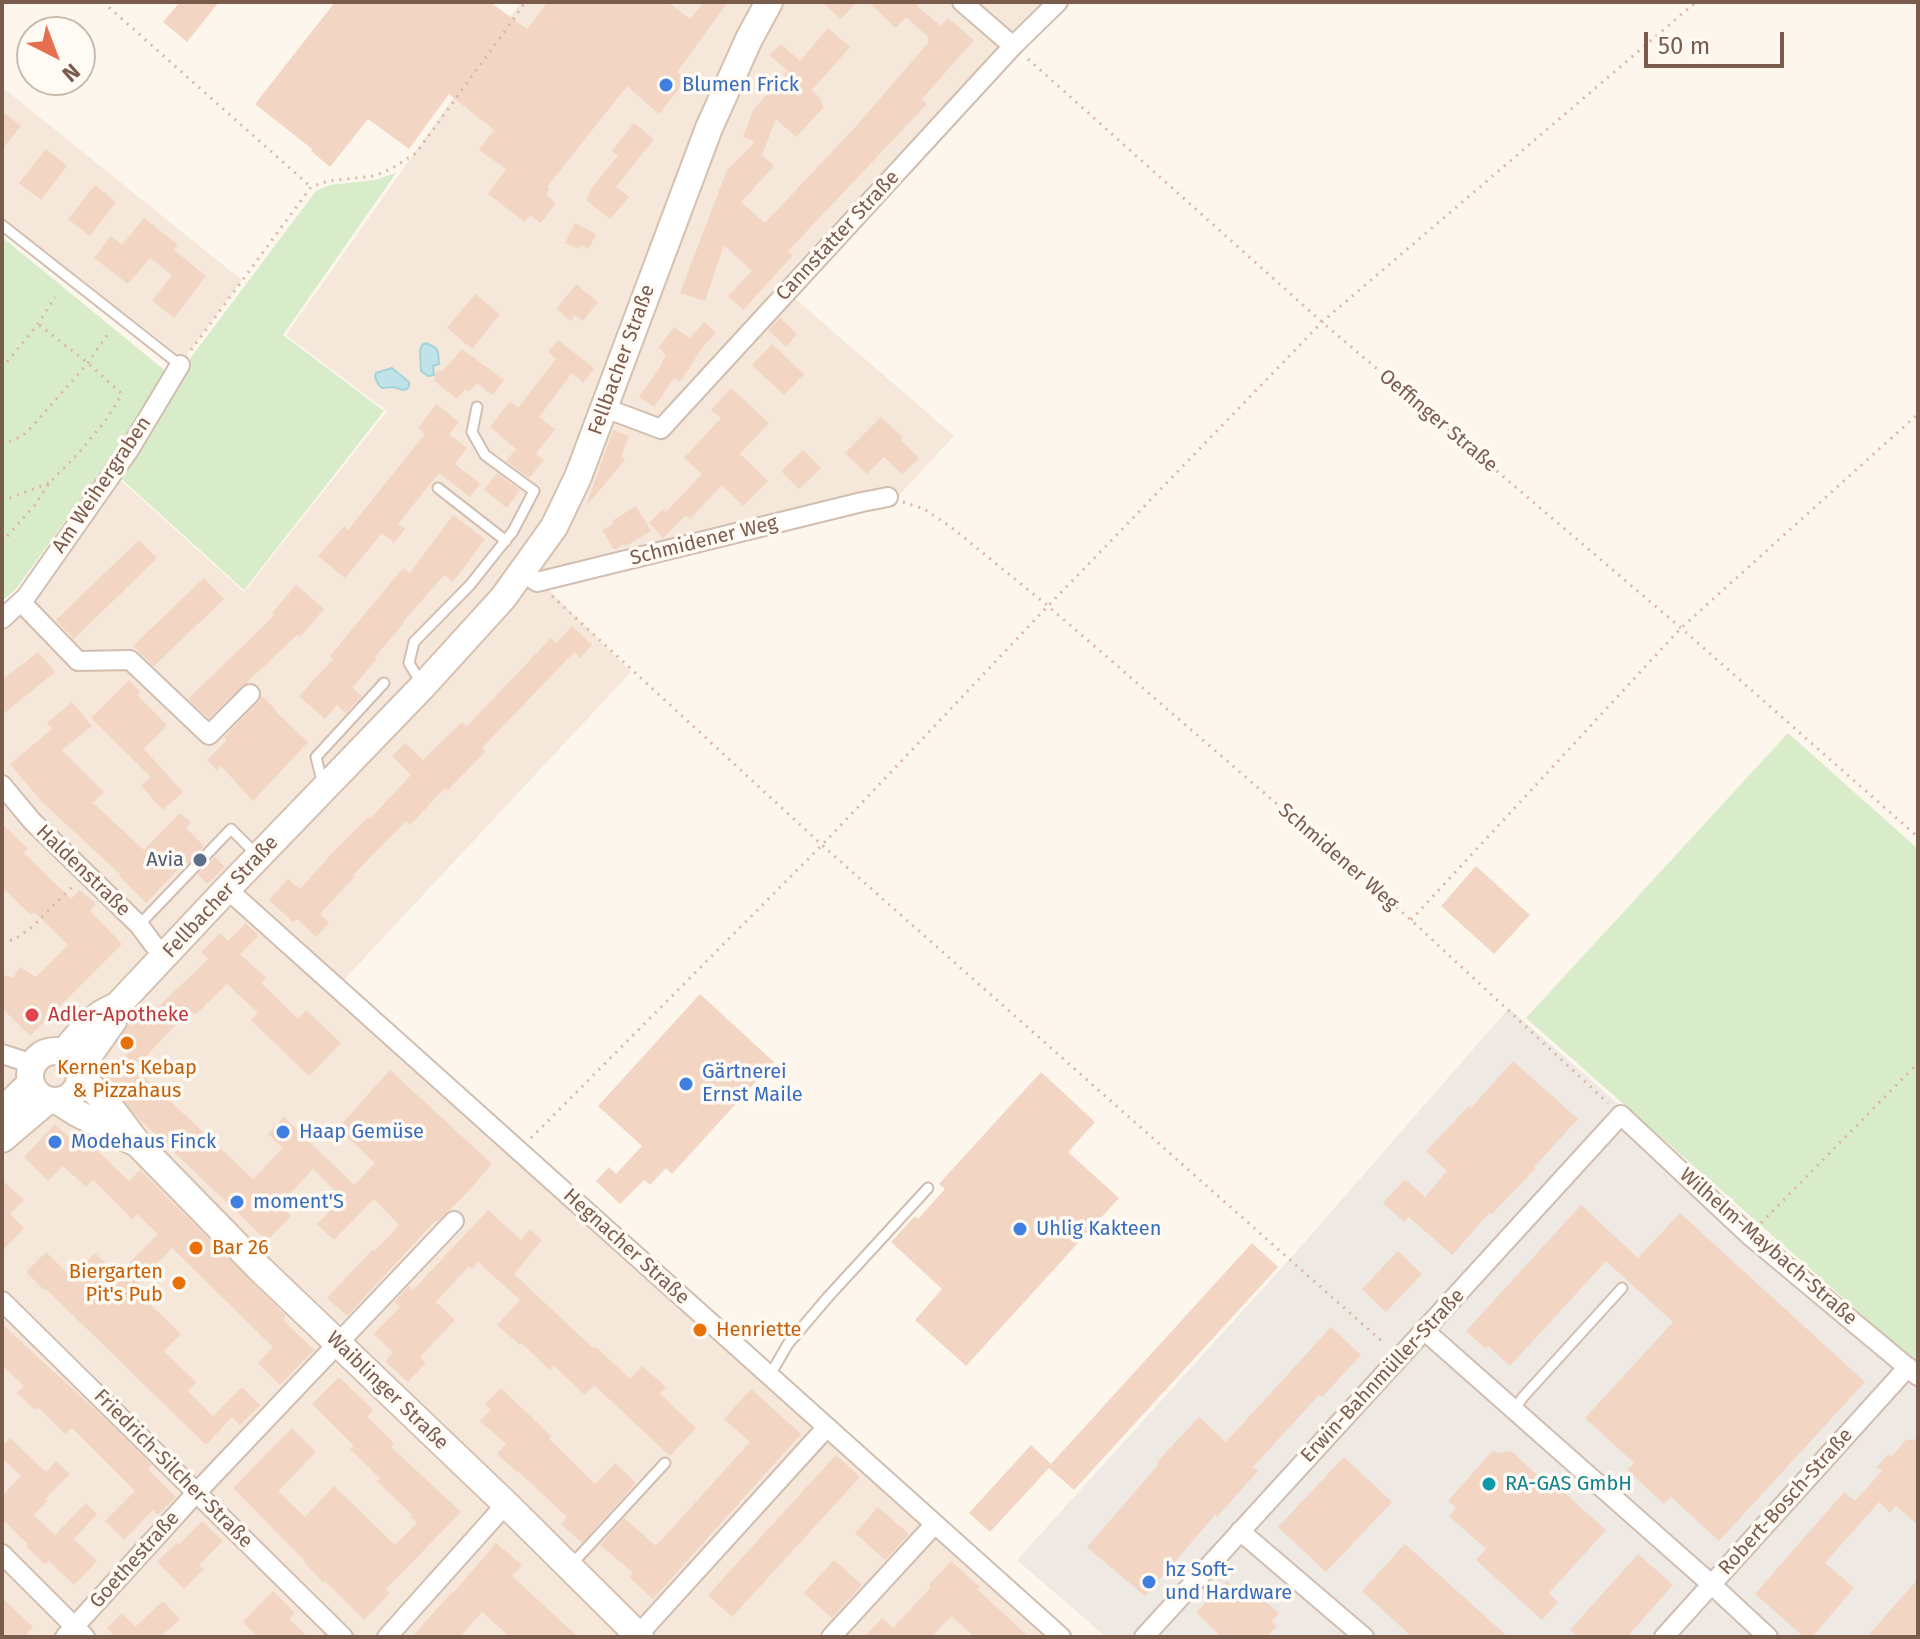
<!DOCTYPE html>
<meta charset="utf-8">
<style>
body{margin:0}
#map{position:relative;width:1920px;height:1639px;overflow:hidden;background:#fdf6ec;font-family:"Fira Sans",sans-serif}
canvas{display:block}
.frame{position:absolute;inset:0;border:4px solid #7a5c4d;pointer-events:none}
.north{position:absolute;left:16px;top:16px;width:80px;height:80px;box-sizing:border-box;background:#fffaf3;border:2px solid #cabbb1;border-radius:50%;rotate:138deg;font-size:22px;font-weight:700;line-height:32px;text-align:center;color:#7a5c4d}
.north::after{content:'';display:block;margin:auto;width:28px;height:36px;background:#e76f51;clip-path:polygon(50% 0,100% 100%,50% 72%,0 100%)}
.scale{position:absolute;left:1644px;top:32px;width:140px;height:36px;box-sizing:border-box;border:4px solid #7a5c4d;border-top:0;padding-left:10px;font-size:24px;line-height:28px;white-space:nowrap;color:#7a5c4d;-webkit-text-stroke:6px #fffaf3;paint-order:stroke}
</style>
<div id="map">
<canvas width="1920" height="1639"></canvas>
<div class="frame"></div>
<div class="north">N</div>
<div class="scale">50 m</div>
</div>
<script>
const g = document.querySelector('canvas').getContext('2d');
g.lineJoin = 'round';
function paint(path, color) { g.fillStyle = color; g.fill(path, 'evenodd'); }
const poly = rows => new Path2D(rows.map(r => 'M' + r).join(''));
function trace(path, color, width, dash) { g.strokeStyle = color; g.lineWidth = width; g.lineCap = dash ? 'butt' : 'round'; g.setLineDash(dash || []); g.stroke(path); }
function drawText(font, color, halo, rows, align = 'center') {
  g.font = font + ' "Fira Sans",sans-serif'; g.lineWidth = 7; g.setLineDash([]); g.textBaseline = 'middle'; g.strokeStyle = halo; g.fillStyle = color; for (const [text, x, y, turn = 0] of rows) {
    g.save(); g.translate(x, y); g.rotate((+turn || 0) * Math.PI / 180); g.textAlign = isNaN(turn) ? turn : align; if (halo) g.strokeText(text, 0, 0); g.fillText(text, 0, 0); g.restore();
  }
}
paint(poly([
 [521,2,1062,2,791,295,954,436,891,504,543,584,631,672,340,984,1065,1637,2,1637,2,607,19,592,72,515,107,468,244,592,387,411,286,335],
 [2,87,242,280,184,359,2,218]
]), '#f5e8da');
paint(poly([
 [1509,1008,1918,1367,1918,1637,1106,1637,1017,1560,1295,1253]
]), '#efe9e4');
paint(poly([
 [396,173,283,335,384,411,244,590,116,474,183,368,316,191,330,185,375,180],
 [2,237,168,373,110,467,106,465,16,589,2,601],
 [1788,733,1918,849,1918,1364,1526,1018]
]), '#d8ecc9');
const water = poly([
 [426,343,436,348,438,352,439,364,433,366,434,375,428,376,421,371,420,350,422,345,426,343],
 [392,368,409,382,409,386,407,389,403,390,394,387,382,388,378,384,375,377,376,373,392,368]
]);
paint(water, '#bfe3e8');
trace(water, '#a5d3da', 2);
paint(poly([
 [180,2,219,2,187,42,163,22],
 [335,2,490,2,527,29,548,2,668,2,690,19,704,2,728,2,677,72,686,80,659,114,627,86,547,187,550,189,546,195,556,203,541,223,530,215,525,222,488,194,506,169,479,150,494,130,449,94,409,149,368,119,330,167,311,151,312,149,255,104],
 [822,2,857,2,841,19],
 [868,2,920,2,917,6,941,26,948,18,974,40,922,99,927,104,788,251,793,255,743,310,728,296,752,271,724,245,705,301,680,293,727,170,755,142,743,137,753,110,788,71,769,55,781,44,800,61,828,28,850,47,812,90,821,99,823,108,796,137,776,119,762,155,774,166,741,202,765,223,858,124,929,42,927,40,929,38,906,17,896,28],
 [2,111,21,126,2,149],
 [634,123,654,139,616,187,629,197,610,219,586,200,593,186,618,156,612,151],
 [46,149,67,166,41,200,19,183],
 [95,185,116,202,90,236,68,219],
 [144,218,178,245,174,250,206,276,174,318,152,301,172,275,150,258,128,284,94,258,111,236,122,245],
 [575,223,596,234,589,249,581,245,578,249,565,243],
 [576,284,598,302,583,321,575,315,571,321,556,309],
 [475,294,500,314,472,349,447,328],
 [780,318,797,334,786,347,768,330],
 [704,322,716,333,702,348,680,382,674,378,654,407,639,397,659,369,666,355,659,347,674,327,690,338],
 [558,340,594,368,583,383,572,373,539,417,555,429,536,454,544,460,529,478,506,461,516,449,490,427,510,401,518,408,556,359,548,352],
 [772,344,804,374,784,395,752,365],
 [462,349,504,380,492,395,477,383,469,392,465,389,457,399,434,381,436,372,444,370],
 [731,388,769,423,740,454,768,481,743,506,722,485,690,519,686,515,663,538,649,523,663,509,666,512,702,474,684,458,721,418,711,410],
 [436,404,459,422,449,434,467,448,455,464,480,484,470,497,439,473,398,524,405,529,394,543,382,533,345,578,318,556,344,526,348,530,425,434,418,428],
 [881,417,903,438,901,440,919,458,902,474,884,457,867,474,845,453],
 [613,430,629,436,621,456,625,460,586,506],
 [803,450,821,468,799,489,781,471],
 [497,473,520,490,507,508,484,490],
 [636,506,651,531,626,546,624,544,614,550,602,530,613,524,612,521],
 [453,515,485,539,453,582,444,575,403,622,404,623,375,657,377,659,352,688,362,696,346,713,337,705,325,719,299,696,333,659,330,656,403,568,410,573],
 [139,540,157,558,74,639,56,620],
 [204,578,224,599,154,666,133,646],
 [296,585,324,609,300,637,297,635,209,718,188,699,275,615,272,613],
 [572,626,592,645,580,658,574,652,482,748,485,752,447,791,445,788,410,825,406,821,353,875,355,876,320,914,329,923,316,937,297,919,293,922,269,900,288,879,300,889,336,849,368,817,370,819,411,775,392,756,405,743,423,760,462,722,467,726,551,638,556,643],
 [38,652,55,672,2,715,2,680],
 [129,680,140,692,137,695,167,725,144,749,183,792,163,810,141,786,151,777,91,718],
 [262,696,277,711,276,712,308,742,253,801,221,766,217,770,207,760,227,740,224,737,258,702],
 [72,702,92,726,62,750,104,792,93,803,144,850,180,813,191,822,186,828,204,846,188,864,186,861,146,903,120,877,120,874,43,803,10,764,52,729,47,723],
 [2,824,28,849,24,853,71,899,80,890,96,904,90,911,122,944,30,1036,2,1008,2,974,13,978,20,967,36,977,68,945,34,912,31,915,2,887],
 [215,857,225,867,207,884,198,874],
 [1476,866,1530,915,1494,954,1441,906],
 [246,923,258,936,240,954,266,978,261,983,298,1019,306,1010,341,1043,309,1076,251,1020,258,1013,227,984,195,1015,190,1010,135,1068,253,1179,283,1148,268,1134,284,1117,354,1185,375,1163,338,1128,390,1070,492,1164,464,1196,437,1222,436,1220,347,1316,327,1298,373,1249,375,1251,399,1225,374,1199,334,1240,317,1224,343,1198,313,1169,279,1205,291,1216,267,1241,137,1117,105,1078,128,1053,117,1043,129,1023,147,1005,154,1011,208,959,201,952,220,933,228,941],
 [700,994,774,1062,672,1174,666,1168,650,1185,644,1180,620,1204,596,1181,609,1167,616,1174,642,1146,598,1106],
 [1513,1061,1578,1119,1534,1167,1536,1168,1492,1214,1490,1212,1452,1255,1409,1217,1404,1222,1383,1203,1405,1179,1425,1197,1447,1171,1426,1151,1469,1106,1471,1108],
 [1041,1072,1095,1122,1068,1152,1119,1198,966,1366,915,1320,942,1289,891,1242,915,1216,918,1219,945,1189,939,1184],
 [55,1124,72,1140,79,1133,129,1181,140,1170,286,1316,283,1320,314,1350,280,1385,258,1363,273,1347,172,1248,133,1288,181,1334,164,1351,196,1382,188,1391,213,1416,242,1387,260,1405,240,1425,232,1417,206,1445,46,1289,44,1290,26,1272,46,1252,71,1277,95,1253,118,1275,158,1234,137,1214,132,1219,93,1180,86,1187,63,1166,48,1181,24,1157],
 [2,1180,24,1200,10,1214,24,1228,2,1251],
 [1581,1205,1638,1258,1680,1213,1865,1382,1719,1541,1671,1497,1664,1504,1627,1470,1634,1463,1585,1418,1673,1322,1606,1261,1510,1366,1488,1346,1486,1349,1466,1331],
 [488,1210,521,1240,530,1229,542,1240,514,1274,594,1349,596,1347,630,1379,642,1366,666,1387,660,1394,696,1428,670,1456,594,1385,585,1395,554,1366,550,1370,521,1343,520,1345,497,1325,520,1300,478,1262,472,1269,469,1266,436,1302,455,1320,420,1357,426,1363,408,1382,385,1361,393,1353,374,1334,400,1307,394,1302,409,1286,413,1290],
 [1252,1243,1278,1267,1074,1490,1049,1468,990,1532,969,1513,1031,1445,1051,1464],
 [1398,1251,1422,1274,1386,1312,1362,1289],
 [2,1324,103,1417,152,1465,148,1469,176,1497,158,1515,153,1510,124,1540,105,1521,135,1491,72,1428,65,1434,38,1407,35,1410,17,1393,24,1386,2,1365],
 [1331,1327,1361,1355,1322,1397,1319,1395,1253,1467,1258,1471,1217,1517,1215,1515,1145,1596,1087,1547,1159,1464,1157,1462,1199,1417,1226,1442],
 [339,1377,373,1410,367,1417,394,1443,391,1447,461,1512,386,1589,390,1593,364,1620,325,1581,323,1582,304,1562,305,1561,233,1488,292,1428,316,1452,278,1491,305,1517,334,1486,395,1545,417,1523,410,1517,412,1515,377,1481,380,1478,350,1449,354,1446,312,1404],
 [501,1388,551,1436,549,1439,595,1484,615,1463,636,1483,582,1543,561,1524,567,1517,518,1471,517,1472,497,1454,506,1444,480,1421,491,1410,485,1404],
 [751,1389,801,1434,653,1599,629,1577,633,1573,600,1545,624,1518,656,1546,750,1442,724,1419],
 [10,1438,46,1472,56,1461,70,1474,45,1499,47,1501,34,1515,55,1535,86,1503,97,1514,74,1539,97,1561,74,1585,49,1561,45,1565,26,1546,28,1544,2,1519,2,1496,21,1476,2,1458,2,1447],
 [1918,1439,1918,1525,1896,1506,1890,1513,1879,1502,1825,1563,1854,1588,1812,1637,1804,1637,1755,1594,1844,1492,1855,1501,1882,1471,1877,1467,1888,1454,1891,1457,1906,1440],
 [1493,1450,1498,1453,1511,1451,1546,1483,1549,1479,1606,1530,1549,1593,1558,1602,1542,1620,1476,1560,1486,1549,1449,1516,1456,1508,1448,1501],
 [836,1455,860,1477,732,1617,708,1595],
 [1344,1457,1392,1502,1326,1572,1278,1527],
 [878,1507,909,1534,885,1560,855,1533],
 [202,1521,223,1541,199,1565,204,1569,184,1589,157,1562,177,1543,179,1545],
 [496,1543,522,1565,512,1576,578,1637,510,1637,482,1612,460,1637,412,1637,452,1592,453,1593],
 [1405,1544,1508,1637,1412,1637,1362,1591],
 [1638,1554,1673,1585,1627,1637,1578,1637,1570,1630],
 [834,1560,862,1585,832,1618,804,1593],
 [951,1561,980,1587,977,1589,1029,1637,975,1637,951,1616,932,1637,864,1637,882,1618,893,1628,931,1587,929,1585],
 [1918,1579,1918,1637,1867,1637,1885,1616],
 [1227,1581,1249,1603,1258,1594,1279,1614,1272,1621,1277,1626,1266,1637,1221,1637,1196,1612],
 [273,1591,295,1613,289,1619,308,1637,258,1637,243,1622],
 [2,1598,33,1627,24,1637,2,1637],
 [163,1601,180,1619,160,1637,115,1637,107,1628,122,1613,135,1627]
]), '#f3d5c3');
const lane = poly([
 [2,225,180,365],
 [477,407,472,432,485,455,534,491,512,533],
 [438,488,506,541],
 [421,683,409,663,414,642,470,585,513,531],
 [323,785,316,757,384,683],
 [139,925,231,829,256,854],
 [770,1375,788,1344,828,1297,928,1188],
 [1514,1410,1523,1397,1622,1288],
 [572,1564,665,1463]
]);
const street = poly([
 [962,2,1013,46],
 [605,408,661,429,1013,46,1058,2],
 [523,572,537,582,862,502,888,497],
 [21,602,78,661,130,660,209,735,250,694],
 [2,619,26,597,129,450,180,365],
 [2,785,32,821,139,925,153,944,165,957],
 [227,889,1061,1637],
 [2,1054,33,1064],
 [2,1301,343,1637],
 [1425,1331,1711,1584,1768,1637],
 [1240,1531,1364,1637],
 [2,1554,85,1637],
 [638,1635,827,1427],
 [65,1637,197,1492,454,1221],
 [387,1637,506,1504],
 [831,1637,934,1525],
 [1144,1637,1621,1115,1749,1235,1918,1376],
 [1664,1637,1908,1367]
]);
const secondary = poly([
 '30 1076a25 25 0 1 1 50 0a25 25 0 1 1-50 0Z',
 [63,1053,86,1026,101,1014,118,1005,133,989,227,889,423,686,503,598,554,527,578,477,709,128,749,39,769,2],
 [79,1069,113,1021,118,1005],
 [80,1075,110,1107,138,1144,259,1268,506,1504,640,1637],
 [58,1101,77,1113,134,1142],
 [2,1111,31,1083],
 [2,1139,48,1100]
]);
trace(lane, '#d1beb0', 13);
trace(street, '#d1beb0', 22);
trace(secondary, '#d6c0b0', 30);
trace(poly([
 [103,2,311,187],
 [1028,59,1322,322,1681,628,1918,837],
 [191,350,311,187,328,181,374,176,391,169,416,153,510,24,525,2],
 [2,368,38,324,55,297],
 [2,445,22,436,29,430,88,363,107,335],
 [2,501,49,483],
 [903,502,924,509,951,527,1048,606,1411,920,1608,1103],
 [2,542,35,505,49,483,77,455,106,420,121,396,120,392,88,363,38,324],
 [552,596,822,845,1385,1344],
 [1411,920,1681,628,1918,414],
 [2,941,14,940,32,927,74,885],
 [531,1138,822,845,1048,606,1322,322,1696,2],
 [1761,1223,1918,1063]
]), '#d9b8a5', 3, [2, 6]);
trace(lane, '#fff', 9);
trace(street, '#fff', 18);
trace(secondary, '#fff', 26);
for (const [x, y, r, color] of [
 [666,85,8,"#3f7fe0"],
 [200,860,8,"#5c6f8a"],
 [32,1015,8,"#e0444e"],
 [127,1043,8,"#e8710a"],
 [686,1084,8,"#3f7fe0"],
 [283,1132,8,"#3f7fe0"],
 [55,1142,8,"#3f7fe0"],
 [237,1202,8,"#3f7fe0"],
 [1020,1229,8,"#3f7fe0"],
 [196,1248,8,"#e8710a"],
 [179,1283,8,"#e8710a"],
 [700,1330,8,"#e8710a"],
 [1489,1484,8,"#0f9aa8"],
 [1149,1582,8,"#3f7fe0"]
]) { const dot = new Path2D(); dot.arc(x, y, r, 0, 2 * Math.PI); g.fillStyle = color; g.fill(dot); trace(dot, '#fffaf3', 3); }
drawText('20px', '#366cbe', '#fffaf3', [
 ["Blumen Frick",682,85],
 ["Gärtnerei",702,1072],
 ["Ernst Maile",702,1095],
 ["Haap Gemüse",299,1132],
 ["Modehaus Finck",71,1142],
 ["moment'S",253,1202],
 ["Uhlig Kakteen",1036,1229],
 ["hz Soft-",1165,1570],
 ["und Hardware",1165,1593]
], 'left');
drawText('20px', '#7a5c4d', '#fffaf3', [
 ["Cannstatter Straße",838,236,-47],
 ["Fellbacher Straße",622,360,-70],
 ["Oeffinger Straße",1438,421,40],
 ["Am Weihergraben",102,485,-56],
 ["Schmidener Weg",704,541,-14],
 ["Schmidener Weg",1338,857,41],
 ["Haldenstraße",83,871,44],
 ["Fellbacher Straße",221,897,-47],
 ["Hegnacher Straße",626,1247,42],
 ["Wilhelm-Maybach-Straße",1768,1247,41],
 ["Erwin-Bahnmüller-Straße",1383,1376,-47],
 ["Waiblinger Straße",387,1391,44],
 ["Friedrich-Silcher-Straße",173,1469,45],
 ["Robert-Bosch-Straße",1786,1502,-48],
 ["Goethestraße",135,1560,-48]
]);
drawText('20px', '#4e5e75', '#fffaf3', [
 ["Avia",184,860]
], 'right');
drawText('20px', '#be3a42', '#fffaf3', [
 ["Adler-Apotheke",48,1015]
], 'left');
drawText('20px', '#c56008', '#fffaf3', [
 ["Kernen's Kebap",127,1068,"center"],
 ["& Pizzahaus",127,1091,"center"],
 ["Bar 26",212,1248],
 ["Biergarten",163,1272,"right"],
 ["Pit's Pub",163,1295,"right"],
 ["Henriette",716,1330]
], 'left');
drawText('20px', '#0d838f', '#fffaf3', [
 ["RA-GAS GmbH",1505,1484]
], 'left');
</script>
